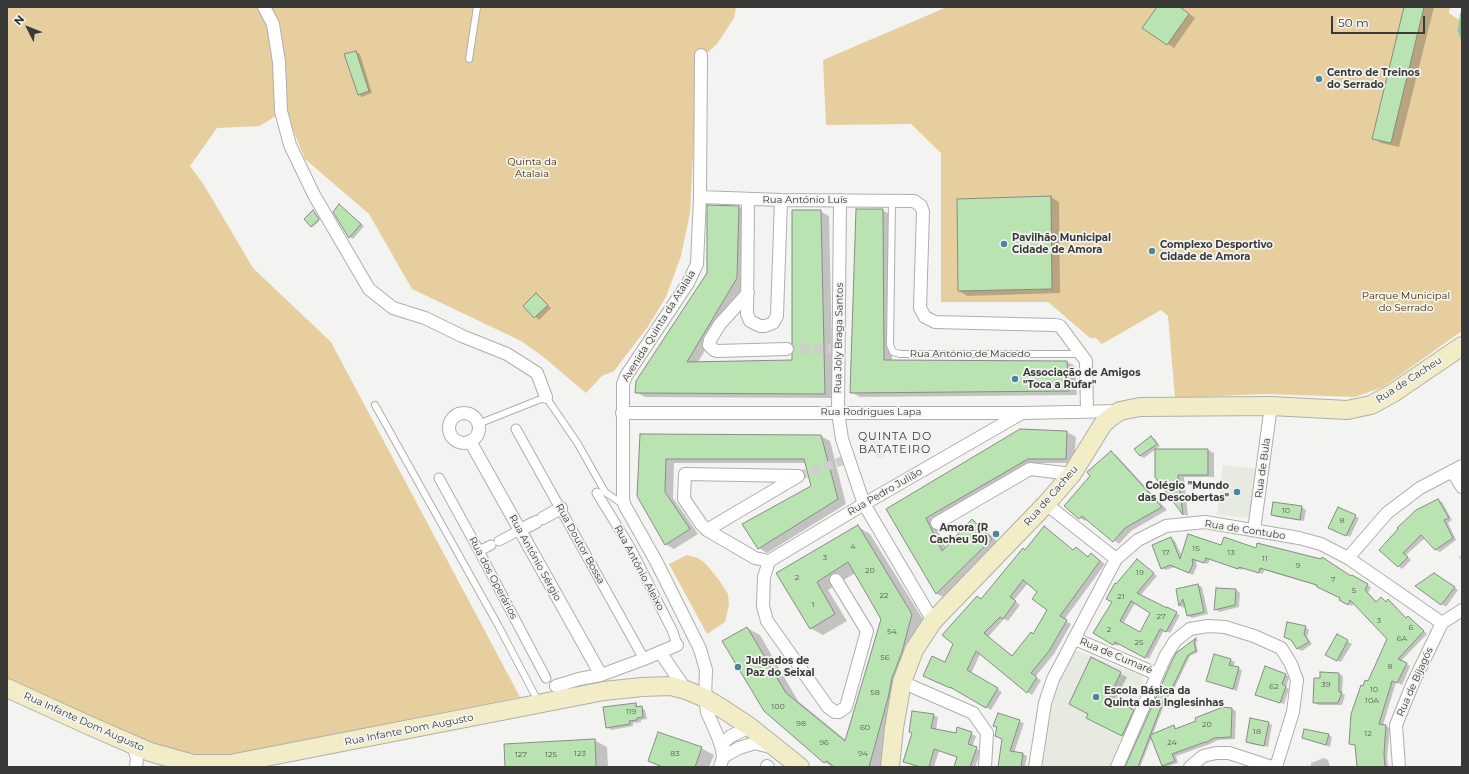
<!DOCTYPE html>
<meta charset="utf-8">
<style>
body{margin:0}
#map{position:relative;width:1469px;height:774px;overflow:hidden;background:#f3f4f1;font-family:Montserrat,sans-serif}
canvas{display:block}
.frame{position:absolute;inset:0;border:8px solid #393a38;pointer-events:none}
.north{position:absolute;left:8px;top:8px;width:40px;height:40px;-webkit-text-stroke:3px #f3f4f1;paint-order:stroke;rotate:312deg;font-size:11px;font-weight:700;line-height:16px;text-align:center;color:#393a38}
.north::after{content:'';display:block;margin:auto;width:14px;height:18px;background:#393a38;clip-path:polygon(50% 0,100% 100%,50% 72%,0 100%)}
.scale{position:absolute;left:1331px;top:16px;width:94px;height:18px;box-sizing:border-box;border:2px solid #393a38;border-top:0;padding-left:5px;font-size:12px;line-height:14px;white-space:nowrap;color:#393a38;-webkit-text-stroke:3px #f3f4f1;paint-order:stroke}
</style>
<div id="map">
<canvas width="1469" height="774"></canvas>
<div class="frame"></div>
<div class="north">N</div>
<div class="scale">50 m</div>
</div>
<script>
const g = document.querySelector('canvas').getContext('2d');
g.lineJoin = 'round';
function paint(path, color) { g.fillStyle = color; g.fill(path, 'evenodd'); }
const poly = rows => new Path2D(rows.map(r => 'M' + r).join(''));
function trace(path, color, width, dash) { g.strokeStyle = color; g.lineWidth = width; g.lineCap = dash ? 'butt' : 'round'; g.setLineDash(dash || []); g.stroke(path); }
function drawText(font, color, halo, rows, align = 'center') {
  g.font = font + ' Montserrat,sans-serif'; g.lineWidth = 3.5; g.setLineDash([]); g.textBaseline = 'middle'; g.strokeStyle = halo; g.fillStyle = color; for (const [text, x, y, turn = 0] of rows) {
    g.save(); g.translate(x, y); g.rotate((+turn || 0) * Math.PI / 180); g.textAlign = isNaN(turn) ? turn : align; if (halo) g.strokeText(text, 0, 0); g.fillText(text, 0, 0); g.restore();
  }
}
paint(poly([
 [879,439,885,456,877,459,871,442],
 [1223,465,1258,469,1251,515,1248,518,1217,515],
 [1078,651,1142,676,1144,682,1111,767,1040,767,1044,735,1057,684,1074,652]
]), '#e6eae0');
paint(poly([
 [7,7,736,7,734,18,717,44,694,65,694,138,690,213,681,256,666,297,647,328,614,371,602,376,586,393,541,355,521,341,412,289,369,214,305,159,285,110,260,126,217,128,190,166,204,185,253,268,331,342,520,697,214,758,175,750,123,732,7,681],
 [947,7,1450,7,1449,13,1462,22,1462,331,1383,387,1355,397,1265,394,1175,398,1168,316,1161,310,1102,344,1096,338,1090,338,1048,302,941,302,941,153,911,124,826,125,823,60],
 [687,555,698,558,706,564,719,580,728,594,729,605,725,622,707,634,669,564]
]), '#e7ce9e');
paint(poly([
 [1158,7,1180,7,1195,18,1174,48,1143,28],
 [1405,7,1434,7,1399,147,1381,143,1373,138],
 [356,52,360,54,372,93,362,97,358,94],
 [1051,197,1059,202,1060,293,967,296,959,291],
 [339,205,364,226,353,239,350,237],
 [739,207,747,212,745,283,698,362,793,361,820,211,829,216,833,398,645,397,636,392,708,273],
 [882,210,891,215,892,361,1067,362,1075,366,1077,395,860,397,851,392],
 [313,211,320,220,313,227,312,226],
 [537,294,551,308,539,320,524,306],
 [1020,430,1067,432,1076,437,1074,463,1036,463,934,523,946,548,972,521,980,525,1000,544,945,598,937,594,887,510],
 [641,435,821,436,830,441,846,504,767,553,759,548,744,524,812,487,806,463,674,463,673,498,698,534,674,549,665,544],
 [1151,437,1155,439,1160,446,1144,458,1140,456],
 [1156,450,1208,450,1214,453,1214,477,1184,477,1188,516,1183,514,1156,477],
 [1111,452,1116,455,1167,510,1131,531,1119,544,1087,519,1085,521,1080,518],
 [1438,500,1442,502,1452,520,1448,523,1456,540,1440,552,1436,550,1425,538,1406,555,1411,560,1402,569,1380,549],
 [1274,503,1302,507,1306,510,1304,521,1276,517,1272,515],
 [1355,516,1359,518,1350,537,1334,529],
 [858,527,870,534,924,621,883,767,833,767,824,762,747,628,760,635,798,701,847,741,882,619,855,573,828,590,847,621,823,635,810,628,778,573],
 [1171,538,1175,541,1182,557,1222,546,1352,577,1371,587,1368,593,1377,602,1381,598,1387,602,1388,601,1392,603,1407,619,1412,620,1427,634,1401,661,1410,666,1402,685,1396,682,1383,725,1390,728,1387,757,1388,767,1358,767,1356,746,1350,744,1364,687,1369,683,1388,639,1354,602,1352,606,1340,600,1341,598,1318,586,1264,570,1263,574,1243,568,1242,570,1210,559,1208,564,1196,560,1197,566,1193,575,1175,567,1166,570,1162,568],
 [1025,551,1074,551,1089,558,1096,557,1105,564,1064,620,1071,624,1054,654,1035,677,1041,680,1032,695,980,654,971,674,1002,692,991,710,955,689,955,690,924,676,945,663,982,600],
 [1028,583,1038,592,1048,610,1034,635,1013,656,988,637,1004,619,1008,621,1020,605,1014,600],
 [1462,555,1462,561,1459,557],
 [1141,563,1157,576,1140,596,1180,615,1170,633,1164,630,1149,659,1119,643,1117,646,1094,633,1113,602,1116,585],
 [1135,603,1151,612,1140,633,1123,624],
 [1438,576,1458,590,1446,607,1417,586],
 [1198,585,1202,587,1208,614,1192,618,1188,616,1185,605,1184,608,1180,606,1177,590],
 [1236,590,1240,593,1239,607,1219,612,1215,609],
 [1305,627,1309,630,1307,637,1312,644,1302,651,1298,649,1293,641,1285,637],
 [1338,636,1352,644,1341,662,1326,654],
 [1196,639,1198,640,1196,643,1198,652,1190,656,1175,687,1166,700,1153,734,1174,727,1178,729,1232,709,1236,711,1235,739,1218,740,1210,744,1176,756,1178,763,1166,767,1163,765,1152,737,1140,767,1126,767,1177,654],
 [1092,659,1127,677,1114,702,1139,715,1129,739,1094,721,1090,714],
 [1231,660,1235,662,1233,667,1242,670,1237,691,1207,681],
 [1285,674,1289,677,1286,687,1289,689,1284,704,1256,695],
 [1339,674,1343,676,1342,693,1345,695,1342,705,1318,705,1314,702,1321,679],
 [635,704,645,710,647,719,641,720,641,722,633,723,633,726,611,730,607,727],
 [998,714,1024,723,1014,753,1023,754,1027,756,1025,767,999,767,1003,739,996,736,998,728],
 [933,715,938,717,936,730,956,734,958,729,976,736,972,747,981,751,975,767,955,767,958,757,939,751,934,767,912,767,913,765,909,764],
 [1268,723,1272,725,1268,747,1251,744,1247,742],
 [1329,735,1332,737,1330,747,1303,738],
 [594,740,607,747,608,767,506,767],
 [701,748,714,755,709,767,660,767,649,761],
 [1324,758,1328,760,1330,767,1310,767,1311,766,1311,763]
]), '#0003');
trace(poly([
 [1462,14,1460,31,1462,37]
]), '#89c6a4', 4);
const building = poly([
 [1157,7,1180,7,1189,14,1167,45,1142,28,1157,7],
 [1404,7,1424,7,1391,143,1372,139,1404,7],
 [356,51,369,91,358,95,344,54,356,51],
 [1051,196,1052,289,958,291,957,199,1051,196],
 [339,204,361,224,349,238,333,212,339,204],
 [707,205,739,206,737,278,687,362,792,360,792,354,794,349,792,344,792,210,821,210,825,394,635,393,636,381,707,273,707,205],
 [856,209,883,209,884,360,1067,361,1069,391,850,393,856,209],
 [313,210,319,219,311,227,304,219,313,210],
 [536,293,548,305,534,318,523,306,536,293],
 [1020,429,1067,431,1066,459,1028,459,926,518,942,551,972,519,992,539,936,594,886,509,1020,429],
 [640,434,821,435,838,499,758,549,742,524,811,486,804,459,666,459,665,492,690,529,665,545,637,496,640,434],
 [1151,436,1157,444,1140,456,1134,449,1151,436],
 [1155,449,1208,449,1208,475,1178,475,1183,515,1155,477,1155,449],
 [1111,451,1162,507,1125,528,1113,542,1082,516,1079,519,1064,506,1090,476,1087,472,1111,451],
 [1438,499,1449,518,1444,520,1453,538,1435,550,1421,535,1403,553,1408,557,1398,567,1379,550,1398,529,1397,528,1416,510,1438,499],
 [1273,502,1302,506,1300,520,1271,515,1273,502],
 [1338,507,1356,515,1346,536,1328,528,1338,507],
 [858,525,912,614,902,652,892,678,888,698,869,767,834,767,827,761,824,763,764,711,722,641,747,627,786,693,845,741,881,619,848,562,817,582,835,614,810,629,776,573,858,525],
 [1044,526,1073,550,1076,547,1088,557,1091,553,1100,561,1060,616,1067,620,1049,651,1031,673,1037,677,1027,693,976,651,967,670,998,688,986,708,950,687,950,688,923,676,932,656,945,662,953,644,942,635,977,596,981,599,1023,548,1025,550,1044,526],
 [1023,580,1037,592,1032,599,1047,610,1033,634,1031,632,1012,656,984,633,1000,617,1003,619,1016,601,1010,597,1023,580],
 [1188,534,1221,545,1224,537,1256,548,1257,543,1321,559,1322,557,1351,576,1352,575,1368,584,1365,590,1376,602,1381,597,1386,602,1388,599,1406,618,1408,616,1424,631,1398,659,1407,663,1397,683,1392,681,1379,724,1386,725,1384,754,1385,767,1357,767,1355,745,1349,744,1351,714,1359,691,1361,685,1363,686,1365,680,1368,681,1387,639,1350,600,1348,605,1339,600,1340,598,1317,587,1317,585,1260,568,1259,573,1239,567,1238,569,1206,558,1204,563,1192,559,1193,564,1189,573,1170,565,1161,569,1152,545,1171,537,1180,559,1188,534],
 [1137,559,1154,573,1137,593,1167,608,1167,607,1177,612,1166,632,1160,629,1145,658,1115,642,1113,645,1093,633,1112,602,1106,599,1115,583,1116,584,1137,559],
 [1131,601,1150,613,1140,632,1120,621,1131,601],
 [1434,573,1455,587,1441,605,1415,586,1434,573],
 [1198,584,1204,612,1187,616,1183,599,1179,606,1176,589,1198,584],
 [1216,588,1236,589,1235,605,1214,610,1216,588],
 [1287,622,1306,626,1304,634,1309,642,1297,649,1291,640,1284,637,1287,622],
 [1337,634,1348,640,1337,661,1325,655,1337,634],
 [1196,638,1194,642,1196,651,1188,655,1173,686,1164,699,1138,767,1125,767,1172,661,1176,653,1196,638],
 [1214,654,1231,659,1229,665,1239,667,1233,689,1206,681,1214,654],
 [1091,657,1121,672,1109,698,1134,710,1122,736,1086,718,1088,714,1069,704,1091,657],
 [1265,666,1286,674,1282,684,1286,686,1280,703,1255,695,1265,666],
 [1320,672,1339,673,1339,692,1342,692,1338,703,1313,703,1314,678,1320,678,1320,672],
 [636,703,636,707,642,706,643,717,637,718,637,720,629,721,630,724,606,728,603,707,636,703],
 [1223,707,1232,708,1231,737,1214,738,1205,743,1205,742,1172,754,1175,761,1162,766,1150,735,1174,725,1175,729,1196,721,1195,718,1223,707],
 [912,711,934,714,931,728,956,733,957,727,972,732,968,744,977,747,970,767,954,767,957,757,934,749,929,767,921,767,903,762,912,733,909,732,912,711],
 [998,713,1020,720,1010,751,1023,753,1021,767,998,767,1002,739,995,736,997,727,993,726,998,713],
 [1250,718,1269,722,1264,746,1246,742,1250,718],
 [1304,729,1329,734,1326,745,1302,738,1304,729],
 [658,732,702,747,695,767,663,767,648,761,658,732],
 [595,739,596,767,505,767,504,744,595,739]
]);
paint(building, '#b9e3b1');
trace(building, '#898b89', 1);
trace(poly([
 [787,349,839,349],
 [798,476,848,459]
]), '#cecfcc', 9, [9, 4.5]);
const service = poly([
 [469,59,477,7],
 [892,200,890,345,893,352,900,354,1080,354],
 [375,405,498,625,539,703],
 [478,424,546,397,578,444,605,492,624,505]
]);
const pedestrian = poly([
 [516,429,644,659],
 [439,478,479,551,546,678],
 [597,493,630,547,673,632,677,645],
 [499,541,520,530],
 [479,551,491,545]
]);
const minor = poly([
 [264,7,273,24,279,62,281,111,290,145,314,195,369,289,393,308,425,318,462,336,507,354,537,373,546,397],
 [701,55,700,197,697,264,688,283,626,376,623,384,623,500,625,506,656,561,700,649,706,670,705,698,707,712,718,737,722,749],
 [700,197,781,200,914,201,921,206,923,212,920,308,925,317,935,322,1055,325,1060,326,1086,361,1087,412],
 [748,199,747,314,750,321,760,326,765,326,773,323,777,316,781,200],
 [840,200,838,412,842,439,864,504,933,621],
 [748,293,720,324,710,340,709,345,714,350,717,351,787,349],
 [622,413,1023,413,1119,411],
 '449 428a15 15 0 1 1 30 0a15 15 0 1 1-30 0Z',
 [470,441,601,675],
 [1452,471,1462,487],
 [1046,504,1116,559],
 [543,518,561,508],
 [937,523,1030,469,1072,474],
 [520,530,536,522],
 [707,530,798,476],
 [1254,530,1271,406],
 [1348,558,1387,513,1420,488,1462,466],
 [769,561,764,577,763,606,767,621,828,707,835,712,839,712,846,707,867,631,836,580],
 [769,561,864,504,1022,413],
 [769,561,755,558,707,530,701,524,684,499,685,474,798,476],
 [1075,639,1157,674],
 [660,652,686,690],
 [902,682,973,713,987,733,985,767],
 [556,686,579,679,601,675,644,659,677,645],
 [133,745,137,758,136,767],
 [723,757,739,748,755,743,770,747],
 [767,766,768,767],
 [720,767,723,757,722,749,724,742,731,736,750,727],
 [1035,767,1045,703,1053,679,1116,559,1138,540,1166,526,1205,522,1299,538,1321,544,1348,558,1442,623],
 [1117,767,1165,657,1175,641,1190,629,1208,626,1225,627,1254,636,1281,648,1291,664,1297,680,1293,712,1276,767],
 [1190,767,1203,756,1216,753,1229,753,1272,767],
 [1399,767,1396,725,1413,683,1442,623,1462,610]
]);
const secondary = poly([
 [7,688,88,725,150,752,193,764,230,764,604,691,642,687,671,686,686,690,705,698,726,711,750,727,800,767],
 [890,767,894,728,902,682,914,650,933,621,1046,504,1072,474,1103,424,1111,417,1120,411,1140,407,1271,406,1347,410,1371,405,1393,393,1462,346]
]);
trace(service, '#aeafac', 8);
trace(pedestrian, '#aeafac', 11);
trace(minor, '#aeafac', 14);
trace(secondary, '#aeafac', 20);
trace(service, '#fff', 6);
trace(pedestrian, '#fff', 9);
trace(minor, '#fff', 12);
trace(secondary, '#f2edc6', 18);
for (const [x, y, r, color] of [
 [1319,79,4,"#47899a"],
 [1004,244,4,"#47899a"],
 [1152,251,4,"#47899a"],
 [1015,379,4,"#47899a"],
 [1237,492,4,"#47899a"],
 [996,534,4,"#47899a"],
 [738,667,4,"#47899a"],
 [1096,697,4,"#47899a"]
]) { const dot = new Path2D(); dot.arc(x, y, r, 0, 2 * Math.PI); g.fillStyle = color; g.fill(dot); trace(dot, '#f3f4f1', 1.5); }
drawText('8px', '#596456', null, [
 ["10",1286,511],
 ["8",1342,521],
 ["4",853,547],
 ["15",1196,549],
 ["17",1166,553],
 ["13",1231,553],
 ["3",825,558],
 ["11",1265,559],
 ["9",1298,566],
 ["20",870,571],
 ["19",1140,573],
 ["2",797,578],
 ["7",1333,580],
 ["5",1354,591],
 ["22",884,596],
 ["21",1121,597],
 ["1",813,605],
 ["27",1161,617],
 ["3",1379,621],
 ["6",1411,628],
 ["2",1109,630],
 ["54",892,632],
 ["6A",1402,639],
 ["25",1139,643],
 ["56",885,658],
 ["8",1390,667],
 ["39",1326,685],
 ["62",1274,687],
 ["10",1374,690],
 ["58",875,693],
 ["10A",1372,701],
 ["100",778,707],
 ["119",631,712],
 ["98",801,724],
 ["20",1207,725],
 ["60",865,728],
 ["18",1257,732],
 ["12",1368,734],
 ["96",824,743],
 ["24",1172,743],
 ["123",580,754],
 ["83",675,754],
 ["94",863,754],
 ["127",521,755],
 ["125",551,755]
]);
drawText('bold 10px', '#393a38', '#f3f4f1', [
 ["Centro de Treinos",1327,73],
 ["do Serrado",1327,85],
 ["Pavilhão Municipal",1012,238],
 ["Cidade de Amora",1012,250],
 ["Complexo Desportivo",1160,245],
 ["Cidade de Amora",1160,257],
 ["Associação de Amigos",1023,373],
 ["\"Toca a Rufar\"",1023,385],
 ["Colégio \"Mundo",1229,486,"right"],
 ["das Descobertas\"",1229,498,"right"],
 ["Amora (R",988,528,"right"],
 ["Cacheu 50)",988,540,"right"],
 ["Julgados de",746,661],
 ["Paz do Seixal",746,673],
 ["Escola Básica da",1104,691],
 ["Quinta das Inglesinhas",1104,703]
], 'left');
drawText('10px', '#422e00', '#f3f4f1', [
 ["Quinta da",532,162],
 ["Atalaia",532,174],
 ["Parque Municipal",1406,296],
 ["do Serrado",1406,308]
]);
drawText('10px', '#393a38', '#f3f4f1', [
 ["Rua António Luís",805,200],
 ["Avenida Quinta da Atalaia",659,326,-58],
 ["Rua Joly Braga Santos",839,338,-89],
 ["Rua António de Macedo",970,354],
 ["Rua de Cacheu",1409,380,-33],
 ["Rua Rodrigues Lapa",871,412],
 ["Rua de Bula",1263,468,-82],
 ["Rua Pedro Julião",885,492,-30],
 ["Rua de Cacheu",1051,496,-49],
 ["Rua de Contubo",1245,530,9],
 ["Rua Doutor Bossa",580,544,61],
 ["Rua António Sérgio",535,558,61],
 ["Rua António Aleixo",639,568,62],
 ["Rua dos Operários",493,578,62],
 ["Rua de Cumaré",1116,656,23],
 ["Rua de Bijagós",1415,682,-66],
 ["Rua Infante Dom Augusto",84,722,24],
 ["Rua Infante Dom Augusto",409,730,-11]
]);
g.letterSpacing = '1px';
drawText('11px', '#393a38', '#f3f4f1', [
 ["QUINTA DO",895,437],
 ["BATATEIRO",895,450]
]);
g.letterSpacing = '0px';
</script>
